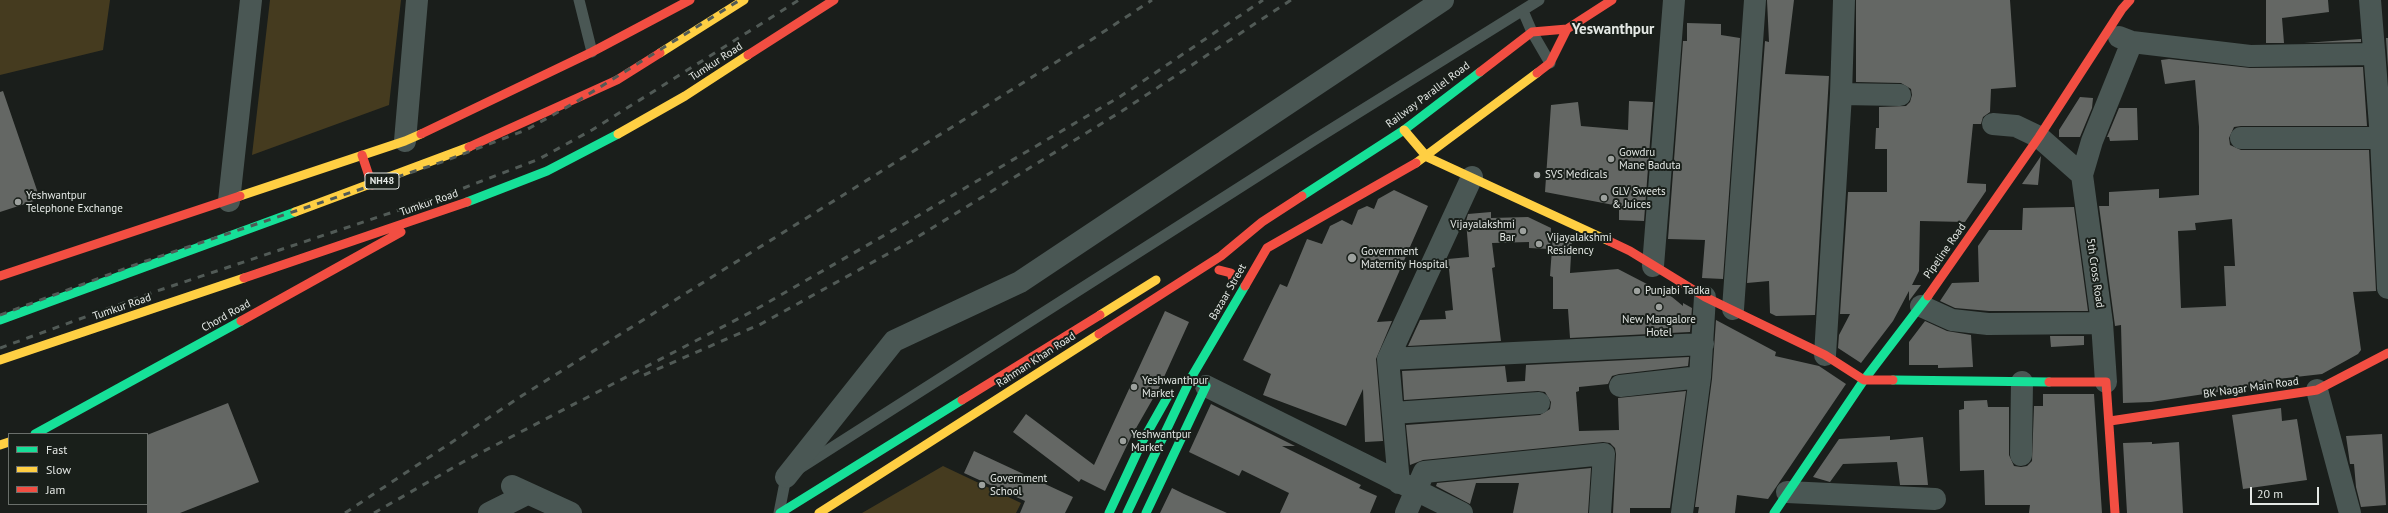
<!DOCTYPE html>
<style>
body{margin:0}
#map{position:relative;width:2388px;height:513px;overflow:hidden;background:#1a1e1b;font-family:"PT Sans",sans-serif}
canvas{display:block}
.legend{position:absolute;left:8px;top:433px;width:140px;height:72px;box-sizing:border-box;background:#191f1a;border:1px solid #6a6f6b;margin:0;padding:5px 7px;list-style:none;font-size:12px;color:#e4e8e5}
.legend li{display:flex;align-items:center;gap:8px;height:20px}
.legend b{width:20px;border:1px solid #6a6f6b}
.scale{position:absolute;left:2250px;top:487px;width:69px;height:18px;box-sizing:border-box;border:2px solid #e4e8e5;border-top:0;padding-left:5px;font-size:12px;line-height:14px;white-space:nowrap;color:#e4e8e5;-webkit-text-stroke:3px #191f1a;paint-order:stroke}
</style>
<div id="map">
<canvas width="2388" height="513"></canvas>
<ul class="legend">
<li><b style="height:5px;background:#16e098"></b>Fast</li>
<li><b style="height:5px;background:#ffcf43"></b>Slow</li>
<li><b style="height:5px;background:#f24e42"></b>Jam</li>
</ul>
<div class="scale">20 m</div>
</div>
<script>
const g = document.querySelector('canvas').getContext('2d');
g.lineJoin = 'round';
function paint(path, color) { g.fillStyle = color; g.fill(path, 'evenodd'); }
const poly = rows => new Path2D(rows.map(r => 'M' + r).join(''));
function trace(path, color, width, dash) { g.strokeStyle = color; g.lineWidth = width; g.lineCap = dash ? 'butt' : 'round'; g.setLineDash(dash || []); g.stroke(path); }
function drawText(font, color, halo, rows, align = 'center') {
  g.font = font + ' "PT Sans",sans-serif'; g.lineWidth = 4; g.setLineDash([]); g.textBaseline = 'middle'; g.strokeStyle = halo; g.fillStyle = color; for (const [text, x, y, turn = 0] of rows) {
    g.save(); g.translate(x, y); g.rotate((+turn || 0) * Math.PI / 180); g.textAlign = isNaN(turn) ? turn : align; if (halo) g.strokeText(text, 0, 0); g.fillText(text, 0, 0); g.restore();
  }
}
paint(poly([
 [0,0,110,0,103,50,0,75],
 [270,0,401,0,389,105,252,155],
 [943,466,1021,503,1016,513,862,513]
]), '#453b1f');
paint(poly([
 [1767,0,1794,0,1785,74,1829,76,1815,315,1776,316,1770,313,1769,281,1747,283,1765,41,1769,42],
 [1856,0,2010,0,2016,87,1991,89,1990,112,1983,117,1981,124,1973,124,1967,183,1986,184,1986,191,1965,222,1920,221,1919,271,1912,285,1921,285,1909,301,1909,291,1893,321,1861,363,1838,348,1839,335,1850,314,1840,314,1848,192,1887,192,1887,149,1875,149,1876,128,1879,128,1879,107,1906,106,1910,102,1912,95,1911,89,1901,83,1856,82],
 [2266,0,2328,0,2329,12,2282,18,2284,43,2266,43],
 [1687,23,1721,24,1721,35,1740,38,1723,279,1702,278,1705,240,1668,239,1683,41,1687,41],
 [2386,38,2388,38,2388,68],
 [2361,39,2361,42,2304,43],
 [2169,59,2250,68,2363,67,2367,126,2241,126,2234,127,2229,138,2230,145,2241,150,2369,150,2376,291,2353,292,2361,350,2358,354,2322,374,2278,379,2278,383,2151,402,2123,403,2121,325,2115,326,2099,206,2109,206,2109,192,2159,189,2159,198,2199,195,2199,127,2195,80,2165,84,2161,60],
 [2232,219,2235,266,2224,266,2226,306,2181,308,2178,231,2196,230,2195,223],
 [3,91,40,199,0,212,0,92],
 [2080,97,2093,98,2092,108,2080,137,2059,137,2059,130],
 [1629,101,1653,102,1644,221,1619,220,1619,206,1545,192,1551,105,1578,102,1581,126,1628,130],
 [2119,108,2137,108,2138,140,2110,141,2109,137,2107,137],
 [2041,156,2038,185,2022,184],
 [1394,190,1428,206,1377,322,1392,321,1376,359,1383,441,1365,442,1363,389,1346,426,1263,395,1271,374,1243,360,1280,284,1287,287,1307,239,1322,244,1330,226,1342,220,1352,225,1358,210,1367,206,1374,209,1378,199],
 [2074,207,2088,311,1989,311,1955,308,1940,301,1952,283,1979,282,1978,246,1989,230,2022,230,2023,208],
 [1491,212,1491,218,1528,217,1551,228,1550,249,1529,248,1529,242,1492,243,1495,267,1492,268,1501,341,1408,346,1420,320,1446,319,1445,311,1453,310,1448,259,1469,257,1466,221,1468,214],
 [1553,234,1565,235,1572,238,1570,273,1618,269,1672,297,1683,306,1683,303,1692,308,1690,332,1570,338,1568,309,1553,309,1553,277,1550,276],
 [1165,311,1189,322,1159,388,1131,437,1105,491,1081,479,1079,482,1013,432,1026,414,1094,465],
 [1716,320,1776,352,1775,356,1819,366,1846,384,1768,499,1737,495,1735,513,1698,513,1699,507,1695,507,1712,379],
 [1925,321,1947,331,1971,335,1973,367,1938,368,1938,365,1909,365,1909,342],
 [2050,336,2084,336,2084,345,2051,347],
 [1689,357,1688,366,1619,374,1612,376,1608,384,1579,387,1579,391,1576,392,1579,431,1619,430,1618,398,1686,391,1670,508,1630,508,1630,513,1613,513,1616,454,1615,448,1610,443,1603,442,1423,460,1410,465,1406,425,1540,415,1550,409,1551,402,1545,392,1538,391,1404,400,1402,371,1505,366,1507,382,1525,381,1526,365],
 [2043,394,2094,394,2102,513,2029,513,2030,505,1985,505,1984,470,1960,471,1959,410,1964,409,1964,401,1987,400,1988,407,2009,407,2009,455,2014,466,2021,467,2027,466,2032,461,2034,406,2043,406],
 [228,403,259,482,180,513,147,513,147,435],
 [1211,404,1295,446,1282,446,1361,485,1359,488,1377,496,1370,513,1280,513,1289,493,1242,470,1239,476,1189,452],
 [2281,408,2282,421,2297,419,2307,480,2243,489,2232,415],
 [2382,434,2386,505,2361,507,2356,487,2354,464,2350,464,2346,436],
 [1890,436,1890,440,1923,437,1928,485,1900,485,1897,462,1843,464,1830,482,1813,477,1839,439],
 [2152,442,2152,444,2179,442,2183,513,2127,513,2123,443],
 [974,451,1073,497,1065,513,1020,513,1025,501,964,473],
 [1591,468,1588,513,1513,513,1519,483,1476,483,1470,504,1436,486,1437,483],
 [1172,488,1184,494,1227,513,1160,513]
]), '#646764');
trace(poly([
 [579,0,592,52],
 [1523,11,1532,32,1550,63],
 [779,513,786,477,1314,140,1539,0]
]), '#4a5754', 11);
trace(poly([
 [2370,0,2381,138,2388,288],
 [2119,37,2132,42,2250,56,2374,54],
 [1841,94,1900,95],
 [1993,124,2016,126,2039,137,2082,175],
 [2241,138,2381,138],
 [405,141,417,0],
 [229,201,251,0],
 [1653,266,1674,0],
 [1921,306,1952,320,1988,324,2102,323],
 [1733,309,1755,0],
 [1825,355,1841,94,1844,0],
 [1388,359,1703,344],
 [2106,382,2102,323,2082,175,2092,141,2132,42],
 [1206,386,1462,513],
 [1620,386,1700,377],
 [2317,390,2350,513],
 [1393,413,1539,403],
 [2021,455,2022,382],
 [786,477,894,341,1020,282,1443,0],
 [1399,483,1388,359,1472,177],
 [512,486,571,513],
 [1787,492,1935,499],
 [489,513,527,494],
 [1406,513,1424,472,1604,454,1600,513],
 [1682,513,1700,377,1705,297]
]), '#4a5754', 22);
trace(poly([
 [1302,196,1404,130,1480,72],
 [467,202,547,171,618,134],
 [0,320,295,212],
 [1893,380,2049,382],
 [35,434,241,321],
 [780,513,962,400],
 [1109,513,1142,442,1168,396],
 [1127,513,1191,378,1245,286],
 [1146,513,1206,386,1191,378],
 [1774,513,1864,380,1928,296]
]), '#16e098', 9);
trace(poly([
 [660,53,744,0],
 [1404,130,1427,157,1609,241],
 [618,134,685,96,748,55],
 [1416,163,1537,73],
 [240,196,405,141,421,134],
 [295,212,469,147],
 [1100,315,1156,280],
 [0,360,244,278],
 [0,445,9,442],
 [819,513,1099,334]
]), '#ffcf43', 9);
trace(poly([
 [748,55,834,0],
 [1480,72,1532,32,1567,29,1612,0],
 [1537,73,1550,63,1567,29],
 [421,134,592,52,690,0],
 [469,147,617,80,660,53],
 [362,155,372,185],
 [1609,241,1630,251,1705,297,1825,355,1864,380,1893,380],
 [1219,270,1231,273,1233,279],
 [0,276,240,196],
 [244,278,467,202],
 [1245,286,1267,248,1416,163],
 [1928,296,2039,137,2122,9,2130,0],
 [241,321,401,232],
 [1099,334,1221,256,1262,222,1302,196],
 [2049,382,2106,382,2115,513],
 [962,400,1100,315],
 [2110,421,2317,390,2388,353]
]), '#f24e42', 9);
trace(poly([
 [0,315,140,263,445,161,526,130,576,102,740,0],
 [0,348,151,293,456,191,539,159,592,130,799,0],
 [644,375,761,324,911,241,1122,111,1291,0],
 [345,513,523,395,1085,44,1152,0],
 [374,513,463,462,753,311,904,224,1121,96,1263,0]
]), '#515a56', 3, [7, 7]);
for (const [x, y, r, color] of [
 [1611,159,4,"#9da19e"],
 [1537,175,4,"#9da19e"],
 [1604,198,4,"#9da19e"],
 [18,202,4,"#9da19e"],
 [1523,231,4,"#9da19e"],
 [1539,244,4,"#9da19e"],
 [1352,258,5,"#9da19e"],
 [1637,291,4,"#9da19e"],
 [1659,307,4,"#9da19e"],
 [1134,387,4,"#9da19e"],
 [1123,441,4,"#9da19e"],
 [982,485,4,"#9da19e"]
]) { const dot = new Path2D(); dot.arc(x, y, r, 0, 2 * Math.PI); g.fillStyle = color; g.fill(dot); trace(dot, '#191f1a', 1.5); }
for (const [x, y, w] of [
 [382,181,34]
]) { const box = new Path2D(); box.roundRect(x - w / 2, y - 8, w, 16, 3); g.fillStyle = '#191f1a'; g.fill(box); trace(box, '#e4e8e5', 1); }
drawText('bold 10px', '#e4e8e5', null, [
 ["NH48",382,181]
]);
drawText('11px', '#e4e8e5', '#191f1a', [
 ["Tumkur Road",716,62,-33],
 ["Railway Parallel Road",1428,95,-37],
 ["Tumkur Road",429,203,-19],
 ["Pipeline Road",1945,251,-55],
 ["5th Cross Road",2095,273,82],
 ["Bazaar Street",1228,292,-60],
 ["Tumkur Road",122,307,-19],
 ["Chord Road",226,316,-29],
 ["Rahman Khan Road",1036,360,-33],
 ["BK Nagar Main Road",2251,388,-8]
]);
drawText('11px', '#e4e8e5', '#191f1a', [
 ["Gowdru",1619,153],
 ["Mane Baduta",1619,166],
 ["SVS Medicals",1545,175],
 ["GLV Sweets",1612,192],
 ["& Juices",1612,205],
 ["Yeshwantpur",26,196],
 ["Telephone Exchange",26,209],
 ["Vijayalakshmi",1515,225,"right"],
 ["Bar",1515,238,"right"],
 ["Vijayalakshmi",1547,238],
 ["Residency",1547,251],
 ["Government",1361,252],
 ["Maternity Hospital",1361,265],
 ["Punjabi Tadka",1645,291],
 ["New Mangalore",1659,320,"center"],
 ["Hotel",1659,333,"center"],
 ["Yeshwanthpur",1142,381],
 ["Market",1142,394],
 ["Yeshwantpur",1131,435],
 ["Market",1131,448],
 ["Government",990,479],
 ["School",990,492]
], 'left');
drawText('bold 15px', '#e4e8e5', '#191f1a', [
 ["Yeswanthpur",1613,30]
]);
</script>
